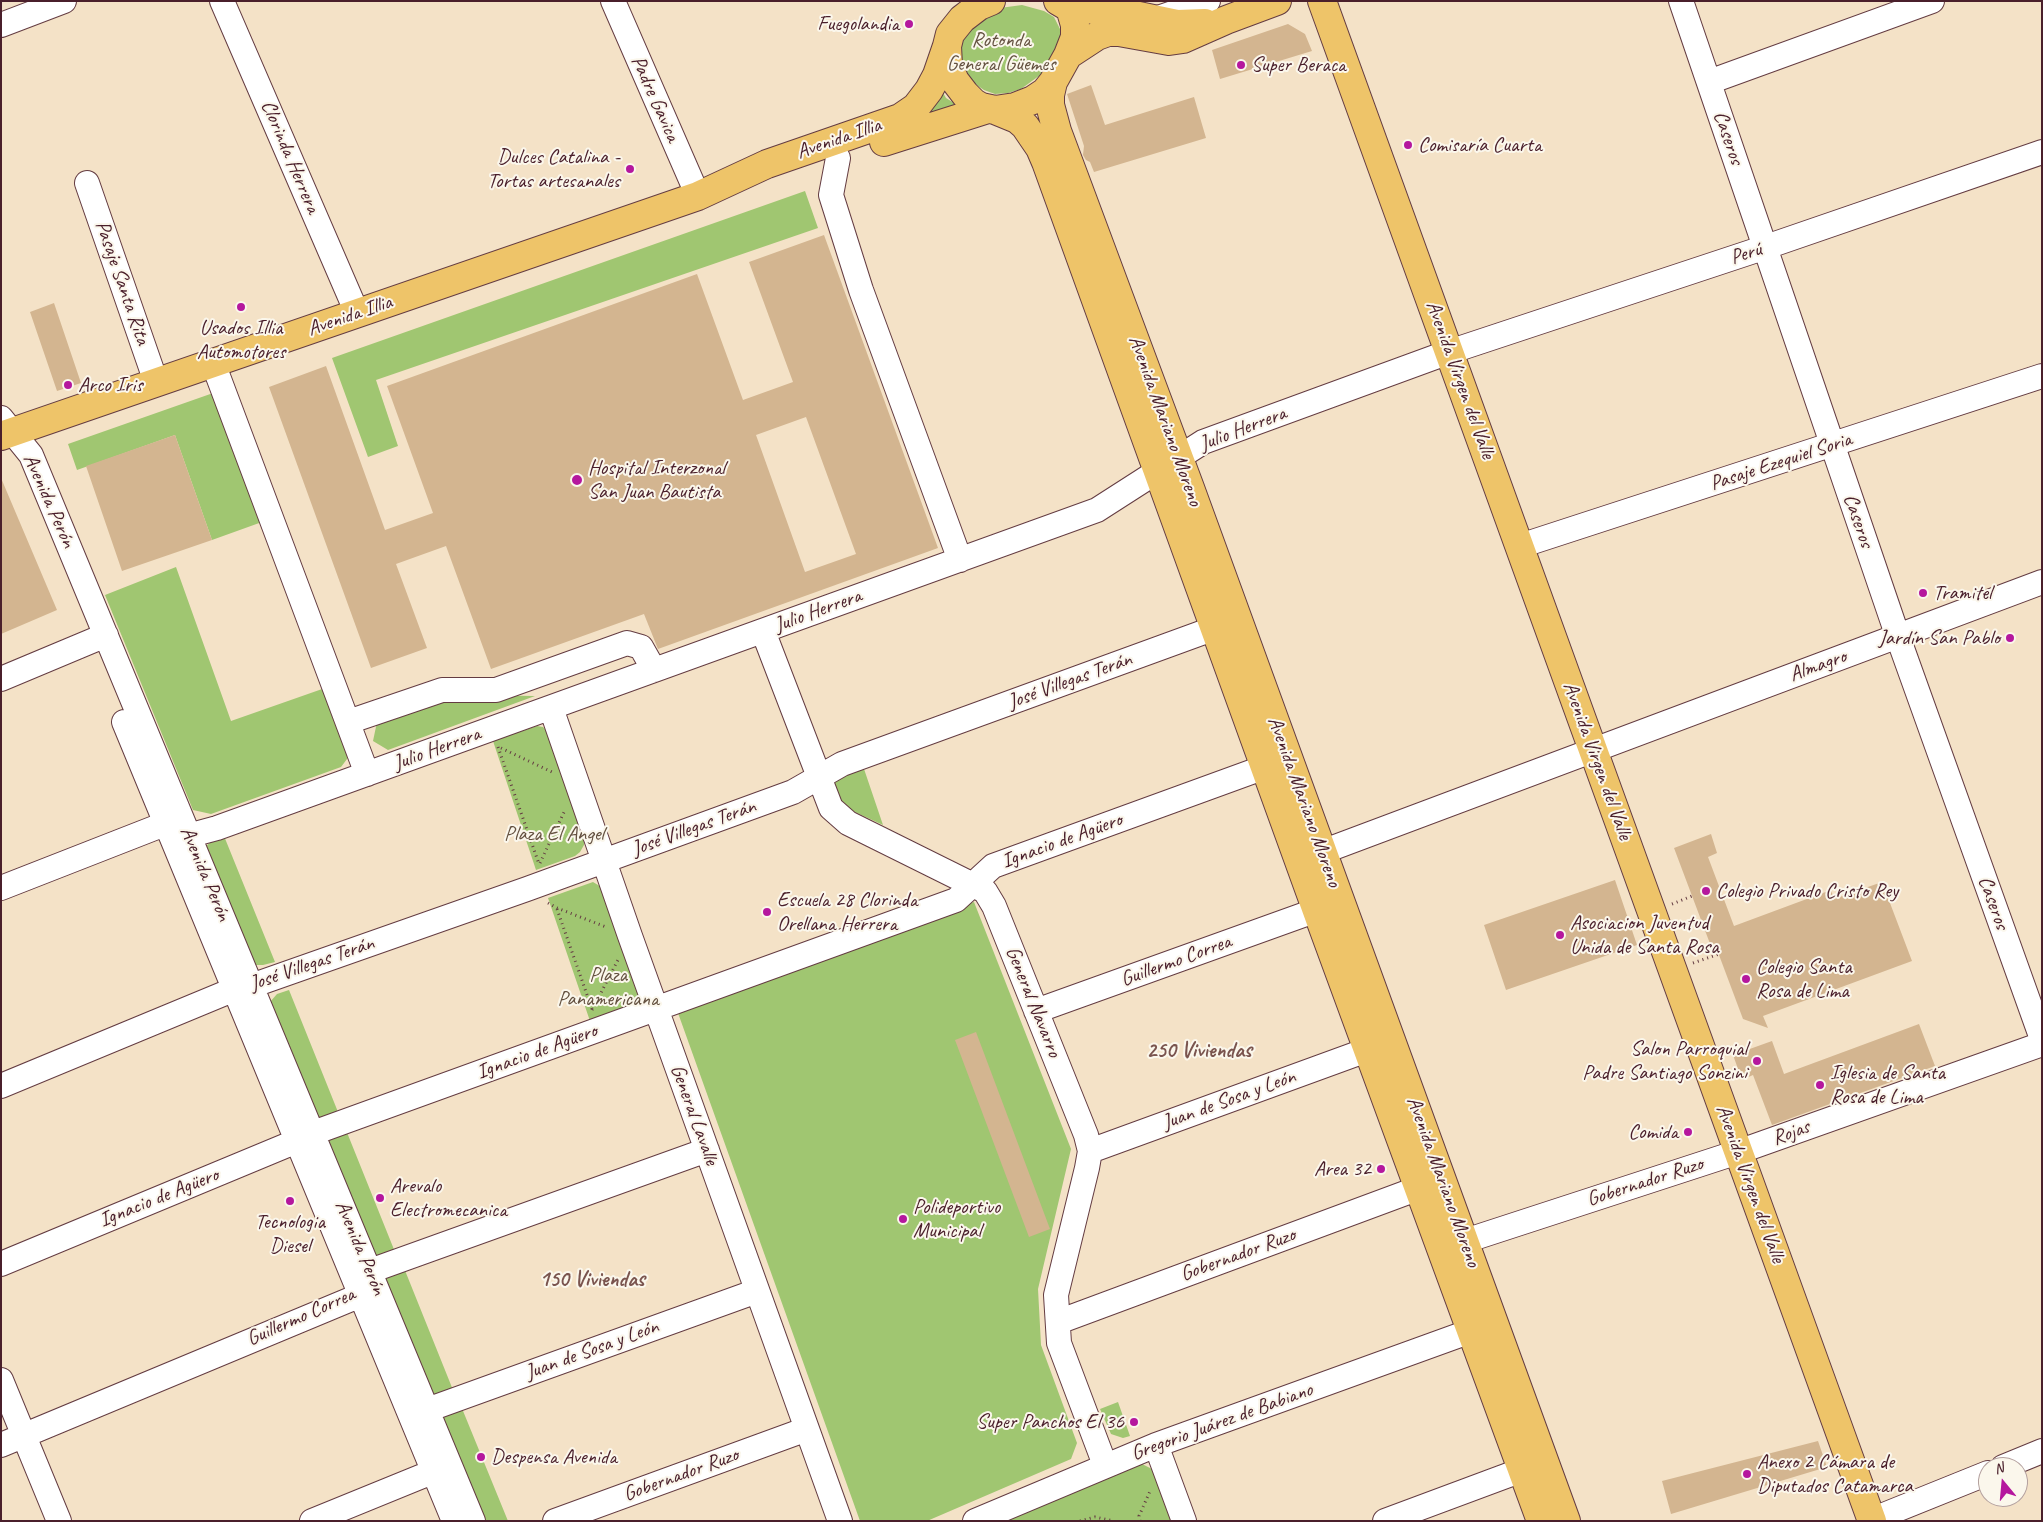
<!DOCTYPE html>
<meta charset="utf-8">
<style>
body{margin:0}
#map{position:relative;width:2043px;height:1522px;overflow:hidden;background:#f4e2c7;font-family:Caveat,sans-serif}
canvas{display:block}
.frame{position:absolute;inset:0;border:2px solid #4a1f2b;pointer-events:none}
.north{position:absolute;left:1978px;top:1457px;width:50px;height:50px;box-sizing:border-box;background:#fbf7ec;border:1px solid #b4a19f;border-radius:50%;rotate:343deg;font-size:14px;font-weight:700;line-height:20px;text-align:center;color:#4a1f2b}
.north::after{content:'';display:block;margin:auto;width:18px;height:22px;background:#b5179e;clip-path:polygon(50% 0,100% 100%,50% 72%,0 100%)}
</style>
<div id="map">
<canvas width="2043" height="1522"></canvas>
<div class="frame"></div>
<div class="north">N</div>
</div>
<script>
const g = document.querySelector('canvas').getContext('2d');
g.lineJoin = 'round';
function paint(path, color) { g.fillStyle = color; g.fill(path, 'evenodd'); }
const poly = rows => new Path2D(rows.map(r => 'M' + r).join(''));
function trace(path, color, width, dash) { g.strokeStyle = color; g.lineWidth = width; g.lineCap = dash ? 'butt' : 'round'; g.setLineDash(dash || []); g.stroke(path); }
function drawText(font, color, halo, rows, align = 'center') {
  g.font = font + ' Caveat,sans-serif'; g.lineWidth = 4; g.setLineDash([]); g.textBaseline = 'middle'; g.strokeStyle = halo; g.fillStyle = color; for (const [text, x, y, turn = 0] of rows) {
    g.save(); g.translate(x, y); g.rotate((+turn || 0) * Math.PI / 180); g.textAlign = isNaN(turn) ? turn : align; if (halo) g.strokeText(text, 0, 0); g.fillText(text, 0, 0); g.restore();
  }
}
paint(poly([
 [1022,5,1044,11,1054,17,1061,31,1061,43,1043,73,1021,89,1008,93,995,94,984,90,966,78,959,59,961,40,966,28,1000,8],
 [942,91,946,98,962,108,915,122],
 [805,191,818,228,376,380,398,446,368,457,332,358],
 [216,392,262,522,212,540,175,435,77,470,68,444],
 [176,567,231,721,325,688,350,755,341,767,211,814,193,810,105,595],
 [458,695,535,696,388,750,373,741,377,722],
 [537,726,543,727,547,731,584,837,584,845,580,852,575,856,536,870,493,741],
 [863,766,883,825,846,808,830,789,834,779],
 [224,836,275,962,263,965,254,965,205,847,213,840],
 [593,882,603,888,640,998,639,1003,591,1024,548,898],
 [974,902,1071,1149,1038,1289,1041,1345,1077,1443,1071,1459,927,1521,860,1521,678,1013,679,1007],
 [289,990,340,1117,319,1120,270,1002,277,994],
 [346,1130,395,1252,384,1256,375,1256,327,1141,334,1134],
 [404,1268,453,1390,442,1394,433,1394,427,1390,385,1280,392,1272],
 [1118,1402,1130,1436,1123,1438,1111,1434,1100,1409],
 [461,1406,508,1521,482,1521,443,1428,443,1417,450,1410],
 [1140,1463,1156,1471,1174,1521,1000,1521]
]), '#a0c671');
paint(poly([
 [1288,24,1305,34,1312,51,1220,79,1212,50],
 [1091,85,1105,125,1194,97,1206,138,1094,172,1090,162,1086,160,1083,155,1084,146,1067,94],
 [824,235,938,548,658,649,644,614,491,669,446,546,396,564,427,648,371,668,269,387,326,366,385,530,433,513,387,386,697,274,743,400,793,382,749,262],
 [806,417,856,554,805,572,756,435],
 [54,303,81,383,57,391,30,312],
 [175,435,212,540,122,571,86,466],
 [1,478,57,610,1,634],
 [1711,834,1717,853,1708,857,1734,926,1831,890,1834,899,1882,882,1912,961,1763,1016,1768,1028,1743,1019,1716,947,1712,949,1674,848],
 [1615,880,1637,945,1506,990,1484,925],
 [1919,1024,1935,1066,1772,1125,1753,1075,1742,1080,1733,1055,1772,1041,1784,1074],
 [976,1032,1050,1229,1029,1237,955,1040],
 [1818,1441,1827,1467,1671,1514,1662,1481]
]), '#d3b590');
const minor = poly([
 [222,1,357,313],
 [613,1,698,196],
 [1681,1,1898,637,2042,1039],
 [1155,19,1208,1],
 [1,25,64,1],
 [1709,82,1932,1],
 [838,158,831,195,861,290,960,560],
 [87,183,156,382],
 [213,363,367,774],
 [1,418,31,455,473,1521],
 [1520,546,2042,376],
 [763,631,831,808,848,823,985,891,994,906,1086,1135,1090,1151,1087,1168,1056,1295,1059,1343,1105,1465],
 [1,679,106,635],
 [551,708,630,936,840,1521],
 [124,722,454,1521],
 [348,722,442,690,496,690,627,643,641,647,654,670],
 [173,840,217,828,1097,510,1203,442,1449,352,1766,247,2042,152],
 [1322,852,2042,582],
 [1,888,180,818],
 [1036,1011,1317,910],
 [1,1086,235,989,251,986,527,889,793,792,842,764,1215,628],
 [1090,1151,1367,1050],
 [1465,1241,1738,1152,2042,1044],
 [1,1264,297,1141,313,1133,956,900,993,866,1265,767],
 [1058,1322,1419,1188],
 [1,1380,59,1521],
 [427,1410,757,1291],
 [1,1445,361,1295,370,1271,707,1150],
 [1156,1445,1184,1521],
 [2003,1467,2042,1451],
 [312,1521,447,1466],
 [555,1521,807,1429],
 [975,1521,1156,1445,1471,1331],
 [1385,1521,1522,1470],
 [1869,1521,1988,1473]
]);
const major = poly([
 [991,1,979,6,962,19,950,34,947,46,948,65,955,81,965,94,974,103,981,107,995,110,1015,107,1033,100,1045,92,1053,82,1068,55,1075,37,1075,25,1070,8,1058,1],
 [1322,1,1872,1521],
 [1070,8,1115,11,1177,24,1205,23],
 [1068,55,1097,36,1108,32,1119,32,1169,41,1183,39,1226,20,1277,1],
 [1053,82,1050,95,1050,105,1057,131,1190,488,1566,1521],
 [995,110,1017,119,1025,126,1040,148,1046,162,1321,922,1541,1521],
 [884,142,988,109],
 [1,436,698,196,767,164,900,118,916,107,929,90,937,75,947,46]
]);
trace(minor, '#643c42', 26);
trace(major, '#643c42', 30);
trace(poly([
 [498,747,539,864],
 [501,748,552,772],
 [540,863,565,810],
 [548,903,557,908,606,927],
 [1672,904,1692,896],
 [557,909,592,1009],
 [1693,963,1719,954],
 [592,1010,618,960],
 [1080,1521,1095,1517,1114,1521],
 [1140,1521,1139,1516,1151,1489]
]), '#643c42', 3, [1, 4]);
trace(minor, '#fff', 24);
trace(major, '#eec469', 28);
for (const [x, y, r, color] of [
 [909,24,5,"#b5179e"],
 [1241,65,5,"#b5179e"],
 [1408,145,5,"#b5179e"],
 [630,169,5,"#b5179e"],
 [241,307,5,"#b5179e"],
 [68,385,5,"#b5179e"],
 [577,480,6,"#b5179e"],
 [1923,593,5,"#b5179e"],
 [2010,638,5,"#b5179e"],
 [1706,891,5,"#b5179e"],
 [767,912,5,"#b5179e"],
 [1560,935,5,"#b5179e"],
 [1746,979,5,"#b5179e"],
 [1757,1061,5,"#b5179e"],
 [1820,1085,5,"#b5179e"],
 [1688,1132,5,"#b5179e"],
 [1381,1169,5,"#b5179e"],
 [380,1198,5,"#b5179e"],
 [290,1201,5,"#b5179e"],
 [903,1219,5,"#b5179e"],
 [1134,1422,5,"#b5179e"],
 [481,1457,5,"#b5179e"],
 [1747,1474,5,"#b5179e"]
]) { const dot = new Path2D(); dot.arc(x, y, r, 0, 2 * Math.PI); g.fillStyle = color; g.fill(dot); trace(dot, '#fbf7ec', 2); }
drawText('21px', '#4a1f2b', '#fbf7ec', [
 ["Fuegolandia",899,24,"right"],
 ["Super Beraca",1251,65],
 ["Comisaría Cuarta",1418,145],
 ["Dulces Catalina -",620,157,"right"],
 ["Tortas artesanales",620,181,"right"],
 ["Usados Illia",241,328,"center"],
 ["Automotores",241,352,"center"],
 ["Arco Iris",78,385],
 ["Hospital Interzonal",588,468],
 ["San Juan Bautista",588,492],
 ["Tramitel",1933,593],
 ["Jardín San Pablo",2000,638,"right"],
 ["Colegio Privado Cristo Rey",1716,891],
 ["Escuela 28 Clorinda",777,900],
 ["Orellana Herrera",777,924],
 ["Asociacion Juventud",1570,923],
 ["Unida de Santa Rosa",1570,947],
 ["Colegio Santa",1756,967],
 ["Rosa de Lima",1756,991],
 ["Salon Parroquial",1747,1049,"right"],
 ["Padre Santiago Sonzini",1747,1073,"right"],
 ["Iglesia de Santa",1830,1073],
 ["Rosa de Lima",1830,1097],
 ["Comida",1678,1132,"right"],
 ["Area 32",1371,1169,"right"],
 ["Arevalo",390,1186],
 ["Electromecanica",390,1210],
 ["Polideportivo",913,1207],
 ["Municipal",913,1231],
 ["Tecnologia",290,1222,"center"],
 ["Diesel",290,1246,"center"],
 ["Super Panchos El 36",1124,1422,"right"],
 ["Despensa Avenida",491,1457],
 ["Anexo 2 Cámara de",1757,1462],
 ["Diputados Catamarca",1757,1486]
], 'left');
drawText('21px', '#645140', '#fbf7ec', [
 ["Rotonda",1001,40],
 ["General Güemes",1001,64],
 ["Plaza El Angel",554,834],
 ["Plaza",608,975],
 ["Panamericana",608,999]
]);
drawText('21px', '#4a1f2b', '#fbf7ec', [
 ["Padre Gavica",655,99,66],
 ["Caseros",1728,138,71],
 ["Avenida Illia",839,139,-19],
 ["Clorinda Herrera",290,157,67],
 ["Perú",1746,254,-18],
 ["Pasaje Santa Rita",122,283,71],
 ["Avenida Illia",350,316,-19],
 ["Avenida Virgen del Valle",1460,380,70],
 ["Avenida Mariano Moreno",1165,421,70],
 ["Julio Herrera",1243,429,-21],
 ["Pasaje Ezequiel Soria",1781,462,-18],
 ["Avenida Perón",49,501,66],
 ["Caseros",1858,521,71],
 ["Julio Herrera",818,611,-20],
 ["Almagro",1818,666,-20],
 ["José Villegas Terán",1070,681,-20],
 ["Julio Herrera",437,749,-20],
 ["Avenida Virgen del Valle",1597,761,70],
 ["Avenida Mariano Moreno",1304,802,70],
 ["José Villegas Terán",694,828,-20],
 ["Ignacio de Agüero",1062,841,-20],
 ["Avenida Perón",205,874,67],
 ["Caseros",1993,903,70],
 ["Guillermo Correa",1176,961,-20],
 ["José Villegas Terán",312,964,-19],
 ["General Navarro",1033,1002,68],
 ["Ignacio de Agüero",537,1052,-20],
 ["Juan de Sosa y León",1229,1100,-20],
 ["General Lavalle",694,1115,70],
 ["Rojas",1791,1133,-20],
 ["Avenida Mariano Moreno",1443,1182,70],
 ["Gobernador Ruzo",1645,1182,-18],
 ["Avenida Virgen del Valle",1750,1184,70],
 ["Ignacio de Agüero",159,1198,-22],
 ["Avenida Perón",360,1248,67],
 ["Gobernador Ruzo",1238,1255,-20],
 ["Guillermo Correa",301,1317,-24],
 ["Juan de Sosa y León",592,1350,-20],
 ["Gregorio Juárez de Babiano",1222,1422,-20],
 ["Gobernador Ruzo",681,1475,-20]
]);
drawText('bold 22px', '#7a544e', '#fbf7ec', [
 ["250 Viviendas",1199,1051],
 ["150 Viviendas",592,1280]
]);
</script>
